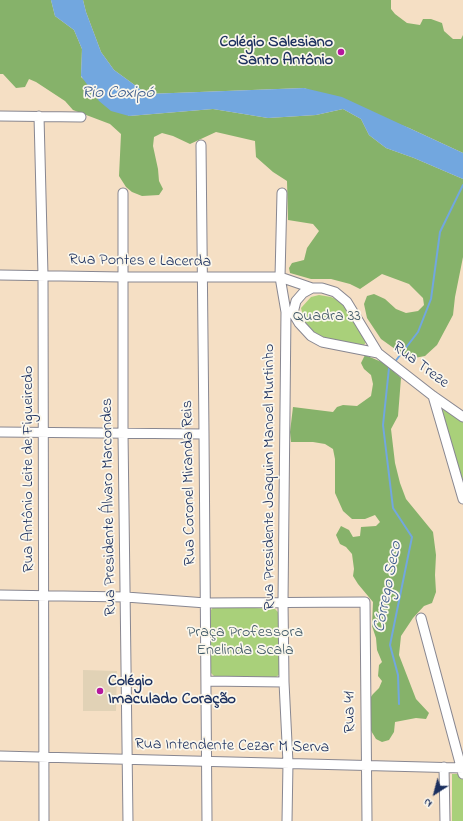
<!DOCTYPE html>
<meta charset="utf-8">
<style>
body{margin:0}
#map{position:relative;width:463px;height:821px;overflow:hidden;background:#f5dfc4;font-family:"Indie Flower",sans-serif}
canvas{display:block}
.north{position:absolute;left:415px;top:773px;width:40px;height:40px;-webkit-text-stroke:3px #fbf7ec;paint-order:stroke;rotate:216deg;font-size:11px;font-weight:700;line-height:16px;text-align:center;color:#1b2f5e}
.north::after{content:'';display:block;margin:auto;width:14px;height:18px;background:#1b2f5e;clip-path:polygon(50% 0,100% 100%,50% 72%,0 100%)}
</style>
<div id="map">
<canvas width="463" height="821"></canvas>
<div class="north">N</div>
</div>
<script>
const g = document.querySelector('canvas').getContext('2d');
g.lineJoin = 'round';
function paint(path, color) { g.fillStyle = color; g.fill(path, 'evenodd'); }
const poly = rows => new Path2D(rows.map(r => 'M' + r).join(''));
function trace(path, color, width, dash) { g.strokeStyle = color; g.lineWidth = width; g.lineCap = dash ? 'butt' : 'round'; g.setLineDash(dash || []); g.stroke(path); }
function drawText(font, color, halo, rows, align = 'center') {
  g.font = font + ' "Indie Flower",sans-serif'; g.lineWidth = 3.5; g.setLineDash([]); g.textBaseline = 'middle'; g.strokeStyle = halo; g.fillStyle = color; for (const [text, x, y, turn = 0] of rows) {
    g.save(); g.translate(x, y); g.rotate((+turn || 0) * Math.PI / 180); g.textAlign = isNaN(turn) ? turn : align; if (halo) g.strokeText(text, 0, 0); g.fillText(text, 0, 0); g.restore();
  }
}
paint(poly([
 [83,670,117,671,116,711,83,711]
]), '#e1d2b6');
paint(poly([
 [319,295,331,297,340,301,347,309,366,342,364,345,325,338,312,331,304,320,301,308,311,297],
 [440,403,463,420,463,485],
 [214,606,275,609,278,612,280,674,276,677,214,676,211,673,211,610],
 [452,774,460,774,463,780,463,821,452,821]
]), '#a9d07a');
paint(poly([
 [0,0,51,0,55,16,74,30,82,49,81,77,129,116,213,109,268,118,316,115,343,109,361,119,369,135,386,148,414,158,463,179,463,257,455,297,453,315,437,345,425,356,409,359,381,339,367,318,364,304,367,296,374,294,385,299,396,309,406,313,418,311,424,305,423,298,409,284,382,274,360,289,350,284,331,279,311,279,290,273,289,268,292,263,304,260,307,248,319,231,313,224,288,220,287,181,273,172,256,157,255,141,216,132,190,144,173,136,162,133,154,137,153,146,158,169,159,181,163,189,159,195,142,196,132,192,126,187,119,176,121,134,110,124,73,110,65,101,36,82,29,79,25,87,16,88,3,74,0,74],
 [83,0,391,0,391,9,395,14,407,23,420,25,423,19,431,19,442,23,444,31,453,39,461,39,463,35,463,153,409,128,304,88,147,94,114,70,101,52,86,12],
 [365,355,384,363,401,378,398,416,391,429,395,463,400,483,406,499,433,532,436,555,435,575,436,592,432,603,424,606,413,618,401,636,399,655,416,699,429,713,426,719,416,718,395,722,394,732,389,740,382,742,376,739,370,729,368,701,373,694,379,688,382,681,378,676,379,665,382,662,377,650,376,638,372,626,373,602,358,584,353,576,354,569,352,554,346,547,340,544,336,535,341,526,349,530,353,537,360,536,361,527,376,526,380,522,375,515,365,519,352,519,343,511,335,493,335,459,333,449,325,444,313,442,291,442,290,432,293,407,333,412,337,407,343,405,357,406,371,396,373,384,371,375,364,369,361,363]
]), '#86b26a');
paint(poly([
 [51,0,83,0,86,12,101,52,114,70,147,94,304,88,342,97,463,153,463,179,414,158,386,148,369,135,361,119,343,109,316,115,268,118,213,109,129,116,111,111,99,101,81,76,82,49,74,30,55,16]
]), '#72a7df');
trace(poly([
 [394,363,418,332,431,299,440,232,463,185],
 [391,366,389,368,383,425,393,508,412,537,390,645,398,675,399,704]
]), '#72a7df', 2);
const street = poly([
 [0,116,81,117],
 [39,116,43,275,44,821],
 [201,145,204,434,207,821],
 [123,193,123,433,128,821],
 [282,193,280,277,286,312,283,602,284,682,288,763,287,821],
 [0,275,122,277,280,277,312,288,322,288,335,292,347,302,378,353],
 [293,313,299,323,311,336,322,342,378,353,433,396,463,417],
 [293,313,296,301,303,293,312,288],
 [433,396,463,499],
 [0,432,204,434],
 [0,595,126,597,206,603,365,602,367,821],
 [421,618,463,774],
 [206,681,284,682],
 [0,756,463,768],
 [444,767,445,821]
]);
trace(street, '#888791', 11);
trace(street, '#fff', 9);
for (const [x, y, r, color] of [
 [341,52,4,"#b5179e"],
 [100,691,4,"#b5179e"]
]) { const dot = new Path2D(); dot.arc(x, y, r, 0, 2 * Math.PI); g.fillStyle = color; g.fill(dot); trace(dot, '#fbf7ec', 1.5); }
drawText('bold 16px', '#1b2f5e', '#fbf7ec', [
 ["Colégio Salesiano",333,43],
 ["Santo Antônio",333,61],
 ["Colégio",108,682,"left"],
 ["Imaculado Coração",108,700,"left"]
], 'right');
drawText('16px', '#1b2f5e', '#fbf7ec', [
 ["Rua Pontes e Lacerda",140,262,1],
 ["Rua Treze",420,366,37],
 ["Rua Antônio Leite de Figueiredo",29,469,-90],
 ["Rua Presidente Joaquim Manoel Murtinho",270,477,-90],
 ["Rua Coronel Miranda Reis",190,483,-91],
 ["Rua Presidente Álvaro Marcondes",110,507,-91],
 ["Rua 41",351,712,-91],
 ["Rua Intendente Cezar M Serva",232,747,1]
]);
drawText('16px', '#3e5765', '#fbf7ec', [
 ["Quadra 33",327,317],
 ["Praça Professora",245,633],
 ["Enelinda Scala",245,651]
]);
drawText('italic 17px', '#39598b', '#fbf7ec', [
 ["Rio Coxipó",118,94],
 ["Córrego Seco",389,587,-79]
]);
</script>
